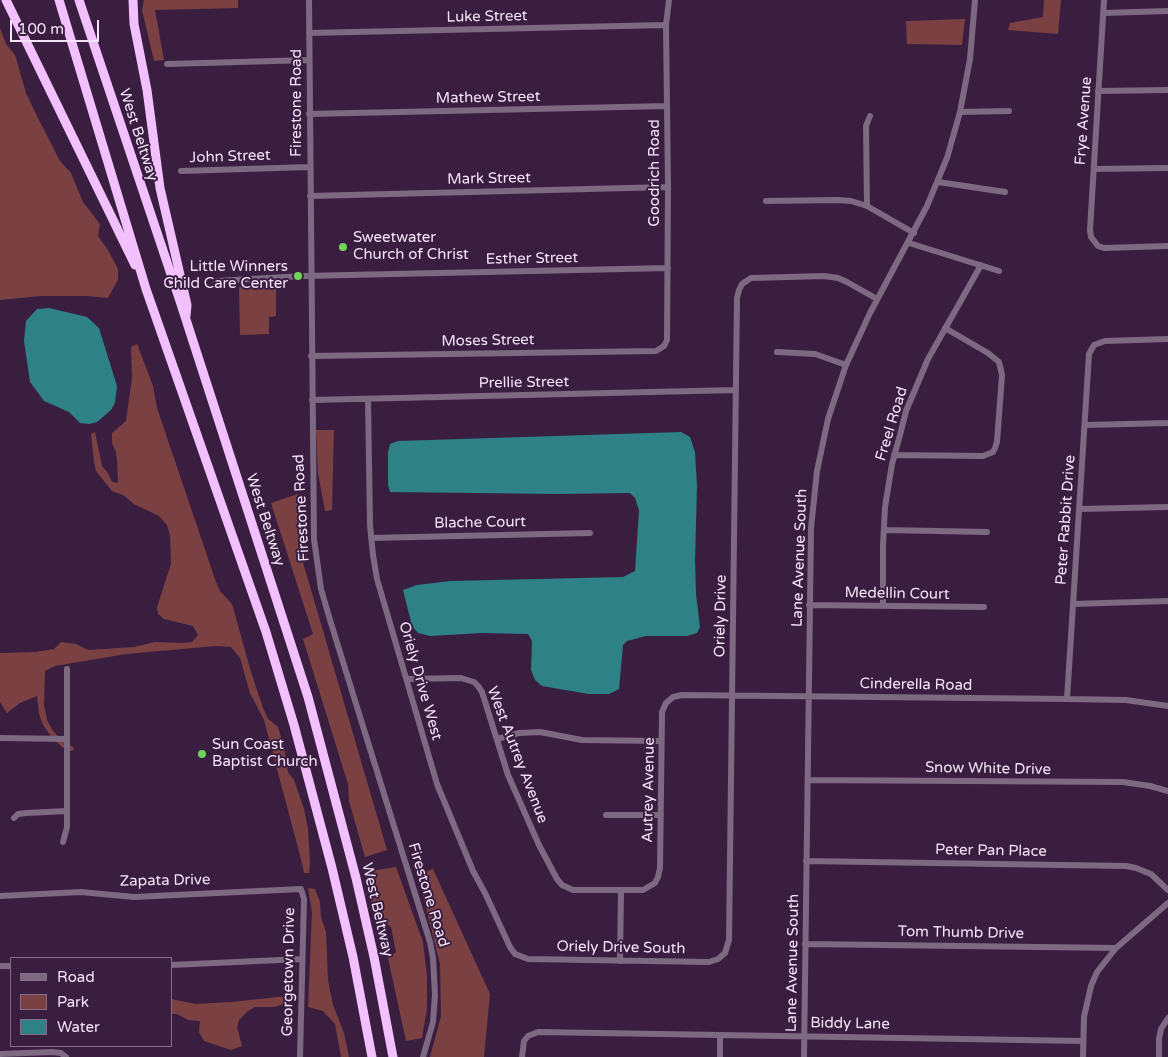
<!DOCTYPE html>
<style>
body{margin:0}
#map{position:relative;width:1168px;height:1057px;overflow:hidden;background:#3a1e40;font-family:"Varela Round",sans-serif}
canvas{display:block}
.legend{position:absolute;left:10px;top:957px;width:162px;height:90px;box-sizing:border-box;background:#3a1e40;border:1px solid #856d8a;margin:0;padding:6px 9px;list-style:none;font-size:15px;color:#f5e3f9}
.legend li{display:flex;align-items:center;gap:10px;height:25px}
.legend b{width:25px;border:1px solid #856d8a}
.scale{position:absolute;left:10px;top:20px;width:89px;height:22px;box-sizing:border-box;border:2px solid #f5e3f9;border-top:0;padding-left:6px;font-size:15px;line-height:18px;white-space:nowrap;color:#f5e3f9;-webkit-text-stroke:4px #3a1e40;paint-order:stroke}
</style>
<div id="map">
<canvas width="1168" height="1057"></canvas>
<ul class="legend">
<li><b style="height:6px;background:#7d6a82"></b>Road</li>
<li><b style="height:14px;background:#7b4142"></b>Park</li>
<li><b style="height:14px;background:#2e8185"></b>Water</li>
</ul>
<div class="scale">100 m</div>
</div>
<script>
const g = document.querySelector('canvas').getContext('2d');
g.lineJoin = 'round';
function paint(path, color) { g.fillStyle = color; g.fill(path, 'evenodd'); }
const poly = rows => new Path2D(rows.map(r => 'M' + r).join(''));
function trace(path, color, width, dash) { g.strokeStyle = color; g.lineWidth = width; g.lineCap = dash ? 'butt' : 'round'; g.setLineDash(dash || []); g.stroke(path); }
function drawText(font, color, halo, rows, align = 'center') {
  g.font = font + ' "Varela Round",sans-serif'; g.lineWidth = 4; g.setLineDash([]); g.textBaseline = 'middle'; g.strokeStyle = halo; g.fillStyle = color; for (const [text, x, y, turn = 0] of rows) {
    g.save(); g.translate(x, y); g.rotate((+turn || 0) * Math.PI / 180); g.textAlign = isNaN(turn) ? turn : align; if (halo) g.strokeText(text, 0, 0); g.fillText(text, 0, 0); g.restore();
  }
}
paint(poly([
 [144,0,238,0,238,8,155,10,164,60,154,61,142,10],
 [1044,0,1061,0,1058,34,1008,30,1010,23,1043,17],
 [965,19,962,45,907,44,906,21],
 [0,28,6,44,15,55,26,93,38,118,60,161,71,173,83,202,100,224,98,236,108,250,118,269,118,280,108,298,86,296,40,296,0,300],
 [276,286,276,316,269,317,269,334,240,335,239,287],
 [137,344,153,386,157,408,216,582,220,591,232,604,251,672,263,708,268,719,278,727,284,747,288,772,294,780,304,809,308,829,310,863,309,873,304,873,302,863,264,720,250,693,240,658,231,647,216,646,126,654,55,666,45,671,44,705,47,720,53,731,62,741,73,747,74,750,71,751,62,747,50,735,43,725,39,714,37,696,20,703,7,713,0,702,0,653,36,652,54,649,61,642,76,644,88,650,134,647,155,642,183,643,192,642,198,635,193,626,164,619,158,614,157,607,161,595,171,564,170,536,167,525,159,516,134,504,123,495,112,491,96,471,94,462,91,434,95,432,102,466,108,473,112,482,118,483,117,460,116,452,112,443,112,433,126,421,132,378,131,347],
 [316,430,334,430,332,510,325,511,318,473],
 [298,494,302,559,387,850,365,857,349,801,348,784,303,639,313,634,271,503],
 [396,867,423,942,427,976,427,1009,422,1038,406,1041,388,958,396,952,391,927,374,914,365,872],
 [433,869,490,994,484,1057,430,1057,441,1016,440,964,418,875],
 [308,888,315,889,320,902,321,917,326,932,328,980,333,1005,344,1033,349,1057,341,1057,335,1024,323,1011,308,1007,312,912],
 [288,996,289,1000,284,1004,274,1007,255,1007,248,1011,239,1020,237,1027,242,1046,231,1050,204,1041,199,1032,200,1021,188,1020,177,1014,171,1014,171,999,196,1004,231,1002]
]), '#7b4142');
paint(poly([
 [49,308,87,317,99,328,117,386,115,403,111,410,97,422,89,424,80,423,69,412,44,401,30,382,24,341,26,321,37,309],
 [681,432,690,437,695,452,697,486,695,561,696,594,700,627,697,633,687,636,646,636,627,641,623,645,619,689,609,694,589,694,542,686,535,680,531,670,532,641,528,634,481,633,430,636,418,633,412,626,403,590,417,585,450,581,623,577,635,571,639,510,635,498,630,493,557,494,390,492,388,485,388,452,390,444,398,441]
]), '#2e8185');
trace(poly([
 [309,0,314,539,321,589,330,620,430,942,433,958,435,995,433,1022,423,1057],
 [1104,0,1090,230,1091,237,1098,246,1104,248,1168,246],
 [1103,13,1168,11],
 [309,33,666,25],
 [167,64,309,60],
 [1098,91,1168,90],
 [960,112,1009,111],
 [309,114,667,106],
 [1094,169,1168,168],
 [181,171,310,167],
 [938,182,1005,192],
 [310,196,668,187],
 [766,201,839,200,851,201,867,206,914,233],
 [867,206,866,126,870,116],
 [909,243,999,271],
 [216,281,303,276,668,268],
 [777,352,815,354,846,365],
 [311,356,656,351,664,346,667,340,668,187,666,25,669,0],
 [368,399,370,525,373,555,377,579,437,784,473,871,485,893,510,947,515,954,528,959,709,962,718,959,725,953,729,940,737,298,739,290,742,284,751,278,824,276,838,278,847,282,877,299],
 [312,400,736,390],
 [1085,425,1168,423],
 [894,455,983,456,993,452,995,448,997,442,1002,375,999,362,988,353,945,328],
 [1079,509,1168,507],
 [884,530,987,532],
 [371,538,590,533],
 [1073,604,1168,601],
 [809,605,984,607],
 [883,606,883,545,885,507,892,464,900,435,906,411,928,359,981,265],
 [407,679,461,678,474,682,478,686,482,692,508,775,539,845,557,879,562,885,573,890,643,890,655,883,658,877,660,868,662,712,666,703,673,697,682,695,1067,699,1126,700,1168,706],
 [1067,699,1089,354,1094,345,1105,341,1168,339],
 [0,738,66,739],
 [497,739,519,733,540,732,582,740,661,741],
 [808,780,1123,782,1150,786,1168,791],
 [606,815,661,815],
 [14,818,18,814,26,813,67,811],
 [63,842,67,827,67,669],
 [806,861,1126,866,1136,868,1151,874,1168,890],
 [0,896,81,892,134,897,301,889,304,899,300,1057],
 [805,944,1116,948],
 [620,961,621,890],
 [171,965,302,959],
 [0,966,11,966],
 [0,1054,52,1052,61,1053,66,1057],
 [522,1057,524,1041,528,1036,538,1032,1083,1041],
 [720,1057,720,1035],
 [804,1057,811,528,817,471,828,419,846,365,870,313,927,206,947,158,960,112,970,59,975,0],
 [1083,1057,1084,1017,1091,986,1097,972,1116,948,1168,903],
 [1159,1057,1159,1039,1161,1029,1168,1018]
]), '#7d6a82', 6);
trace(poly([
 [6,0,135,265],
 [59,0,146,289,266,632,294,725,332,868,353,957,372,1057],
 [79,0,180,301,308,697,356,878,374,957,393,1057],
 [133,0,134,24,147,90,160,188,187,305,186,316]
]), '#f2c0fd', 9);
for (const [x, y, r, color] of [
 [343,247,5,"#73d25c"],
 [298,276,5,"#73d25c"],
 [202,754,5,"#73d25c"]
]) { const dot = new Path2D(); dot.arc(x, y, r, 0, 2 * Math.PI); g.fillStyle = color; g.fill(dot); trace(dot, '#3a1e40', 2); }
drawText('15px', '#f5e3f9', '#3a1e40', [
 ["Luke Street",487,17,-1],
 ["Mathew Street",488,98,-1],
 ["Firestone Road",297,103,-90],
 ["Frye Avenue",1084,121,-86],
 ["West Beltway",138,135,72],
 ["John Street",230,157,-2],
 ["Goodrich Road",655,173,-90],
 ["Mark Street",489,179,-1],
 ["Esther Street",532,259,-1],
 ["Moses Street",488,341,-1],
 ["Prellie Street",524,383,-1],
 ["Freel Road",892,424,-73],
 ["Firestone Road",302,508,-93],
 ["West Beltway",265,520,72],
 ["Peter Rabbit Drive",1066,520,-86],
 ["Blache Court",480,523,-1],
 ["Lane Avenue South",800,558,-88],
 ["Medellin Court",897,594,1],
 ["Oriely Drive",721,616,-89],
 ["Oriely Drive West",420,681,74],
 ["Cinderella Road",916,685,1],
 ["West Autrey Avenue",517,755,69],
 ["Snow White Drive",988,769,1],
 ["Autrey Avenue",649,790,-89],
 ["Peter Pan Place",991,851,1],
 ["Zapata Drive",165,881,-1],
 ["Firestone Road",428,895,73],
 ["West Beltway",377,910,77],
 ["Tom Thumb Drive",961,933,1],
 ["Oriely Drive South",621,948,1],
 ["Lane Avenue South",793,963,-89],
 ["Georgetown Drive",289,972,-89],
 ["Biddy Lane",850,1024,1]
]);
drawText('15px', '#f5e3f9', '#3a1e40', [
 ["Sweetwater",353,238],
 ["Church of Christ",353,255],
 ["Little Winners",288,267,"right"],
 ["Child Care Center",288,284,"right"],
 ["Sun Coast",212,745],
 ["Baptist Church",212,762]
], 'left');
</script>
